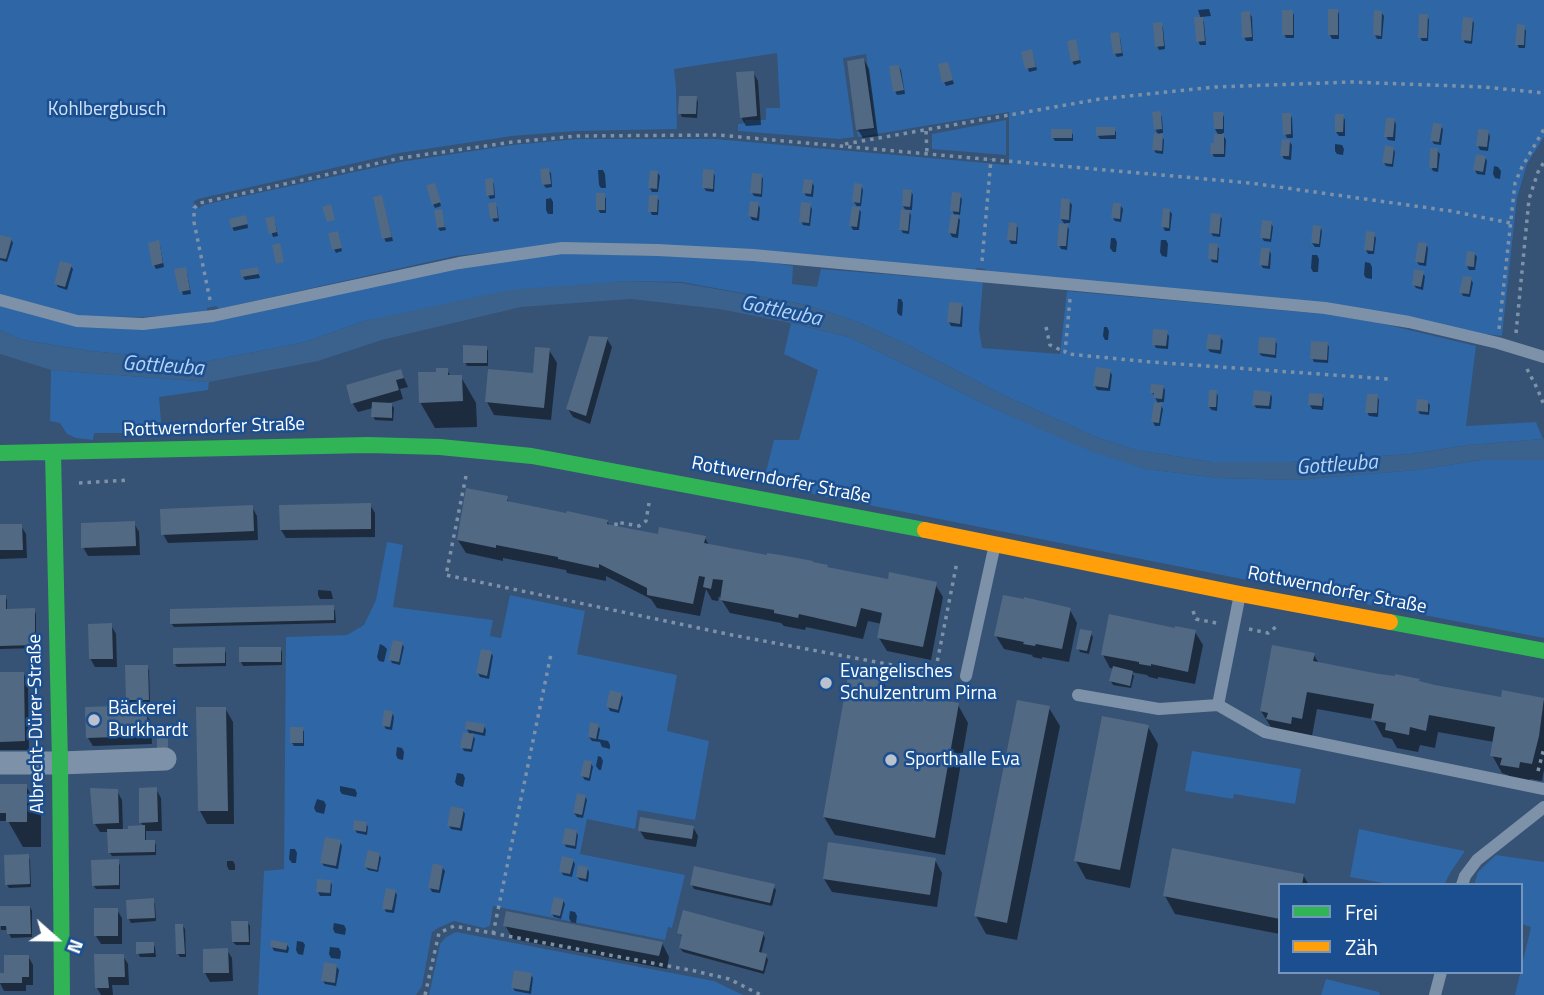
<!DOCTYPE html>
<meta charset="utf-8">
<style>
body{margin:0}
#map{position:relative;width:1544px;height:995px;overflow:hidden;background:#365274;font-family:"Titillium Web",sans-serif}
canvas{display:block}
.legend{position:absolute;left:1278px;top:883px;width:245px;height:91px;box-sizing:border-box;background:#1b4f8f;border:2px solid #7695bc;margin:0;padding:9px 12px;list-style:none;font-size:21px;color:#fff}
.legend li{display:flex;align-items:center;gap:14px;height:35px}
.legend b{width:35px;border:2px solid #7695bc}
.north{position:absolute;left:21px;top:904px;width:70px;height:70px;-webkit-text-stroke:5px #1b4f8f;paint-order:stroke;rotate:111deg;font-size:19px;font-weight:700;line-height:28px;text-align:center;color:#fff}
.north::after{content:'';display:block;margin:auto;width:24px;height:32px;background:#fff;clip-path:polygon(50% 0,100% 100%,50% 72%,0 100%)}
</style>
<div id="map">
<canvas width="1544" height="995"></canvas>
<ul class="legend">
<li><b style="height:9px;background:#30b455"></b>Frei</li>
<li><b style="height:9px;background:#ff9f0a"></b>Zäh</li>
</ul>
<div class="north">N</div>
</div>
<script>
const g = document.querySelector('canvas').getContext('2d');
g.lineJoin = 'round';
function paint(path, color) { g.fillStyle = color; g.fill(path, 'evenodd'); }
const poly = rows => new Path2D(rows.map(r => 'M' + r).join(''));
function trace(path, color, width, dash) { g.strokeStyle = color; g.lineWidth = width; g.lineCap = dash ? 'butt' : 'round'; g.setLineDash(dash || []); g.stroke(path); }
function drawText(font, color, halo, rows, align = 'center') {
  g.font = font + ' "Titillium Web",sans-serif'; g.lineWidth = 5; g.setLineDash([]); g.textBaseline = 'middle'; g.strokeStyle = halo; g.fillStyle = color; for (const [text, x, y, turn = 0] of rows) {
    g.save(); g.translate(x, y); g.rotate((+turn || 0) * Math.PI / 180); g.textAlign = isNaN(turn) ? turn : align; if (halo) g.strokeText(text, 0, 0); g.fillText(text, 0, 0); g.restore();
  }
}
paint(poly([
 [0,0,1544,0,1544,137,1527,164,1517,198,1502,336,987,273,985,269,976,268,975,272,558,245,455,256,219,309,216,306,207,308,206,314,140,317,76,316,0,295],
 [777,53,780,108,766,108,766,120,745,120,745,123,738,124,738,131,839,139,854,137,843,58,866,54,876,129,857,132,858,137,1009,112,1009,165,715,139,577,139,512,145,400,162,203,205,199,208,193,202,198,199,399,153,512,136,576,131,677,129,676,88,674,69],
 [1006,120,1006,155,932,149,932,134],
 [562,253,751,259,793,266,792,284,817,287,821,269,983,282,979,330,982,348,1060,354,1067,291,1323,314,1376,322,1476,346,1466,426,1536,422,1543,439,1468,445,1411,454,1290,462,1212,462,1136,450,1096,437,1003,395,908,345,858,322,807,305,682,282,625,281,364,321,305,342,203,362,90,351,23,340,0,330,0,303,143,329,463,266],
 [791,323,849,337,999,411,1146,469,1219,478,1296,480,1416,470,1481,460,1544,460,1544,638,1324,596,1324,589,1253,574,1252,581,763,484,774,440,799,440,818,370,784,354],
 [51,370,209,382,208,390,159,397,162,433,94,433,93,440,76,438,67,434,60,423,50,421],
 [387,542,403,545,393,607,493,620,490,636,501,638,510,595,585,611,577,654,677,675,667,731,709,741,695,820,638,810,635,829,587,819,580,854,685,875,672,928,668,927,665,940,493,906,490,926,484,928,454,921,438,928,432,932,422,986,416,995,258,995,264,871,284,869,286,637,347,635,364,625,376,600],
 [1192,751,1301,769,1295,804,1234,794,1233,799,1185,791],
 [1359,829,1410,840,1465,851,1450,873,1444,885,1394,885,1350,877],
 [1496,855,1544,862,1544,995,1515,995,1531,927,1521,924,1521,885,1474,885,1478,872],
 [456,932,714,981,743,995,429,995,440,944,446,937],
 [1326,979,1379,992,1380,995,1321,995]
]), '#2f66a5');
paint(poly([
 [625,281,682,283,807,305,858,322,908,345,1003,395,1096,437,1136,450,1212,462,1290,462,1411,454,1468,445,1544,439,1544,460,1481,460,1416,470,1296,480,1219,478,1146,469,1093,452,999,411,849,337,791,323,719,309,631,299,521,307,382,340,318,361,209,382,51,370,0,354,0,330,23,340,90,351,203,362,305,342,364,321,509,290]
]), '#3b618d');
paint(poly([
 [1209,9,1211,16,1201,17,1204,22,1206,45,1200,45,1198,41,1201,19,1198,10],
 [1337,10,1339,14,1339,39,1332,39,1330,35],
 [1292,11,1294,15,1294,38,1286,38,1284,34],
 [1381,12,1384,16,1382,39,1377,39,1375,35],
 [1249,13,1252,17,1253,41,1246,41,1244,37],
 [1427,16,1429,20,1428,41,1422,41,1420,37],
 [1472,20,1474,23,1472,44,1465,43,1463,39],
 [1161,24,1163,28,1165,49,1159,50,1157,46],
 [1524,27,1526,31,1525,48,1519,48,1517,44],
 [1118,34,1120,38,1123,56,1117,57,1115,54],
 [1075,41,1081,63,1074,65,1072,61],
 [1023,53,1033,55,1037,70,1029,72],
 [864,60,869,69,878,136,863,138,858,130],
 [947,64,954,84,946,86,944,82],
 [899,67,901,70,905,94,897,95,895,91],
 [753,72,758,81,761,125,746,126,741,117],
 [696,98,698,102,697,118,682,117,680,113],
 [1160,113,1162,117,1163,133,1160,133,1164,140,1163,154,1156,153,1154,150,1159,136,1155,129],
 [1215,114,1222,114,1224,117,1224,133,1222,133,1226,140,1225,157,1214,157,1212,153,1219,136,1215,129],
 [1290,114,1292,118,1293,138,1287,138,1285,134],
 [1343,116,1345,120,1345,136,1339,136,1336,132],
 [1394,120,1396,124,1395,141,1388,140,1386,136],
 [1440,126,1443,129,1441,145,1434,144,1432,141],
 [1114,129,1116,132,1116,139,1100,139,1097,135],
 [1071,131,1073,135,1073,141,1055,141,1053,138],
 [1488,132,1490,136,1488,151,1480,150,1478,146],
 [1289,141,1292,145,1291,160,1284,159,1282,155],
 [1335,144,1342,145,1344,149,1343,155,1337,154,1335,151],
 [1393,148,1395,152,1393,167,1386,166,1384,163],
 [1437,150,1440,154,1438,172,1433,171,1431,167],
 [1485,157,1487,161,1485,175,1477,174,1475,170],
 [1494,166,1498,167,1501,171,1500,179,1495,178,1493,174],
 [548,170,551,173,552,187,546,188,543,184],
 [598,170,603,170,605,174,606,188,601,188,599,185],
 [657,172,660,176,658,192,652,192,650,188],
 [713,172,715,176,714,192,706,191,704,188],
 [761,175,763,179,762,197,754,196,752,193],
 [492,180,494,184,495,198,490,199,488,195],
 [812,182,814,186,813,197,806,196,804,192],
 [435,185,441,206,435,208,433,204],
 [861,186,863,190,861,206,857,206,861,212,859,230,853,230,851,226,858,208,854,202],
 [911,191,913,195,912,210,908,210,911,215,909,234,903,233,901,230,906,211,903,206],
 [604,195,606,199,606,213,600,213,598,209],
 [959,195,962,199,960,215,956,214,960,220,958,238,952,237,950,233,955,216,952,210],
 [382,197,393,241,386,242,384,238],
 [657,197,659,201,658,215,652,215,650,211],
 [551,198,553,202,553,214,548,214,546,210,546,199],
 [1069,201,1072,205,1070,223,1065,223,1069,229,1067,250,1061,249,1059,245,1065,225,1061,219],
 [495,204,497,207,499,221,494,222,492,218],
 [758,204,760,208,759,221,752,220,750,216],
 [810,205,812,209,810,226,803,225,801,221],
 [1120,205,1123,209,1121,222,1115,221,1113,218],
 [1169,210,1172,214,1170,231,1165,231,1163,227],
 [441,211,446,230,440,231,438,228],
 [1220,216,1222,219,1220,237,1213,236,1211,233],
 [267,219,275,222,278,236,273,237],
 [247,221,248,228,234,231,232,227],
 [1271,223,1273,227,1271,242,1264,241,1262,238],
 [1016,225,1018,228,1017,244,1011,244,1009,240],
 [1320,227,1322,231,1320,247,1315,247,1312,243],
 [1373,234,1376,238,1374,254,1368,254,1366,250],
 [339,236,342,251,336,253,334,249],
 [1111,238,1115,238,1117,242,1116,252,1113,252,1110,248],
 [0,239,11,239,13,243,7,262,0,260],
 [1161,240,1166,240,1168,244,1167,257,1162,256,1160,252],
 [1426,244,1428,248,1426,266,1419,265,1417,262],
 [1217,245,1219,249,1218,263,1212,262,1210,258],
 [160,246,164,267,156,269,154,265],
 [1269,250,1271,254,1270,269,1263,268,1261,265],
 [1474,253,1477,257,1475,270,1469,270,1467,266],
 [1312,255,1317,255,1319,259,1318,272,1313,272,1311,268],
 [1365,262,1370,263,1372,267,1372,279,1366,278,1364,275],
 [70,265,73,269,67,290,58,287,56,284],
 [257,269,260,278,245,280,243,277],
 [177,271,187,273,191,294,183,295],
 [1422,273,1425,276,1423,290,1416,288,1414,285],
 [1471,279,1473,283,1470,297,1463,296,1461,292],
 [898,299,901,299,903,303,902,316,899,315,897,312],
 [961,304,963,308,962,327,951,326,949,322],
 [1104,327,1107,327,1109,331,1108,340,1105,340,1103,336],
 [1166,332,1169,336,1168,349,1156,348,1154,344],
 [1220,337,1223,341,1221,354,1210,352,1208,349],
 [607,339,612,347,590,424,573,417,568,409],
 [1275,340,1277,344,1276,358,1262,356,1259,353],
 [1327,343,1329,347,1328,363,1314,362,1312,358],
 [486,347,488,351,488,366,467,366,465,362],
 [549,350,557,363,551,420,494,415,487,402,535,375],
 [447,370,451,377,461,377,476,403,477,427,435,428,420,402,438,374],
 [401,371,408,387,400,389,403,399,390,403,394,408,393,421,375,420,373,416,373,408,358,412,353,404,348,387],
 [1110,371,1112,375,1110,391,1097,390,1095,386],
 [1163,386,1165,390,1164,402,1159,402,1163,409,1160,426,1155,426,1153,422,1159,405,1152,392],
 [1216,392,1218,396,1217,411,1212,410,1209,407],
 [1270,393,1272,397,1271,409,1256,408,1254,404],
 [1322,395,1324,399,1323,410,1312,409,1310,405],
 [1377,396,1379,400,1378,417,1369,416,1367,412],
 [1427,402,1430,405,1429,415,1420,414,1418,411],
 [506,498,510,503,607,521,610,526,659,536,705,538,709,545,890,581,935,584,943,597,931,660,887,651,879,638,882,624,868,621,863,639,806,627,805,630,784,626,781,623,730,613,719,596,718,601,712,600,706,589,700,616,657,608,651,599,606,576,606,581,567,573,566,570,503,558,503,561,466,553,458,540],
 [370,505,375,513,375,537,286,538,281,530],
 [252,507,257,516,258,540,168,543,163,534],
 [134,523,139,532,140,555,88,556,83,547],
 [0,526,21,526,26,534,27,558,0,559],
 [318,590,331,591,333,599,320,599,318,595],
 [0,596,5,596,7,600,7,611,34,610,36,614,36,648,0,649],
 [333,607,335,611,336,623,174,627,171,623],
 [1070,610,1077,623,1069,662,1042,657,1042,659,1033,657,1032,655,1004,649,996,636],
 [111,625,116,634,117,667,95,667,90,658],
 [1195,632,1203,645,1195,684,1158,677,1158,679,1149,677,1147,675,1131,672,1134,676,1131,688,1113,685,1111,681,1114,669,1110,668,1103,655],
 [1090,633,1093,637,1089,654,1080,652,1078,648],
 [380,644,384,646,387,649,384,662,379,661,377,657],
 [402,644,404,647,400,665,392,663,390,659],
 [280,648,282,652,282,665,243,666,241,662],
 [224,649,226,653,226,666,177,667,175,664],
 [491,653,493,656,489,679,480,677,478,673],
 [1314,655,1319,664,1502,699,1503,692,1544,700,1544,770,1542,781,1530,779,1529,786,1512,782,1508,775,1502,773,1492,755,1494,742,1438,732,1435,748,1420,745,1418,752,1397,748,1392,739,1383,737,1373,719,1317,709,1312,736,1272,729,1261,711],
 [147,667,149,670,150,703,130,703,128,699],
 [0,674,24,674,28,683,29,750,0,750],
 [880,677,889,692,958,705,968,723,945,855,835,835,824,817],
 [621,694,623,698,619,713,610,711,608,707],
 [117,708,121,714,146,714,151,722,152,744,93,746,88,738],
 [225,708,233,722,234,824,207,824,200,811],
 [1049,708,1060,726,1017,940,986,934,976,916],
 [392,713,394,717,392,730,386,729,384,726],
 [484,726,486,730,485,736,471,733,475,739,472,752,464,751,462,747,470,735,467,729],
 [598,726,600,729,598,739,608,741,610,745,610,749,602,747,600,742,592,741,589,737],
 [1148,727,1158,744,1130,888,1086,879,1076,861],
 [302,728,304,732,304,746,294,746,292,743],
 [397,747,402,748,404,752,403,760,398,759,396,755],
 [598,756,601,757,603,761,601,770,599,770,596,766],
 [591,763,593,767,590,781,585,780,582,776],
 [457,773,463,774,465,778,463,787,457,785,455,782],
 [0,786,26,786,41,812,41,847,23,847,8,821,0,821],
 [340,786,355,789,357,793,356,797,342,794,340,791],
 [156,789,161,798,162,831,146,831,146,842,154,842,156,845,156,855,112,856,110,853,109,832,100,832,95,824,117,791,122,800,123,831,144,827,141,823],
 [585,796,587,800,583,818,577,817,574,813],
 [317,799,324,801,326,805,324,814,316,812,314,808],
 [463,810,465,814,462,831,451,829,449,826],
 [366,823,368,827,367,835,357,833,355,830],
 [693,827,698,836,696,847,645,839,640,831],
 [576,831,578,835,576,849,566,847,564,843],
 [340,842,342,846,338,869,324,866,322,863],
 [290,849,295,849,297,853,296,863,292,863,289,859],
 [379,854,381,858,378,872,368,870,366,867],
 [28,856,30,860,31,887,9,888,7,885],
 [573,860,575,864,572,877,563,875,561,871],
 [935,860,942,873,937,907,832,892,824,879],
 [117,861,120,865,120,889,96,889,93,885],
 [227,861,233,861,235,865,235,870,229,870,227,866],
 [442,867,445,871,440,893,432,892,430,888],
 [587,868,589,872,588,882,580,880,577,877],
 [1303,875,1309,885,1280,885,1280,934,1175,914,1165,896],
 [330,881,332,885,331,896,320,896,318,892],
 [692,885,773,886,776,890,772,906,694,889],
 [395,891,397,895,394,913,386,912,384,908],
 [153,900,155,904,156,921,131,923,129,919],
 [563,900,565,904,561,919,554,917,552,914],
 [30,907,32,911,32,937,11,938,8,930,1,930,0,908],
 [117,910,122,918,122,944,101,944,96,936],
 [570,911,575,912,577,916,576,923,571,922,569,918],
 [247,922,250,926,250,945,236,945,233,942],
 [334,923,344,925,346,929,345,935,335,933,333,929],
 [182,925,185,929,186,957,180,957,178,954],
 [505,925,662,943,669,957,667,969,513,939],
 [679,933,763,934,765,938,761,954,766,956,768,960,764,974,683,952,680,948,683,937],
 [297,941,303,942,305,945,303,955,298,954,296,950],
 [153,944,155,947,156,957,140,957,138,953],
 [287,944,289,948,288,953,274,951,272,947],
 [330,947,339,948,341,952,340,959,331,958,329,954],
 [227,950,232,958,233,981,210,982,205,973],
 [28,956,33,965,33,985,26,985,26,991,4,991,0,983,0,975,6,975],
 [123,956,128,964,129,985,112,985,113,995,101,995,97,988],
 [336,966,339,970,336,986,325,984,323,981],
 [531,975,533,978,531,994,515,991,512,987]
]), '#0007');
paint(poly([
 [1328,9,1338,9,1338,35,1328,35],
 [1282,10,1293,10,1293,35,1282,35],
 [1374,10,1382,11,1381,36,1373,35],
 [1250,11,1252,37,1242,38,1241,12],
 [1419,14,1428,14,1427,38,1418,38],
 [1194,17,1203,17,1205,41,1196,42],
 [1463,17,1473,18,1471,41,1461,40],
 [1162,22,1164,46,1155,47,1153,23],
 [1517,24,1525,25,1524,45,1515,45],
 [1119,32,1122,53,1113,54,1110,33],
 [1076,39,1080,60,1071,62,1067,41],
 [1032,49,1036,67,1025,69,1021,52],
 [864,58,874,128,856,130,847,61],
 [948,62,953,80,942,83,938,64],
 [899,65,904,90,893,92,889,66],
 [754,71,757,116,740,118,736,72],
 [679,96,697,96,696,114,678,114],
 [1161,111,1162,129,1154,130,1152,112],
 [1213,112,1223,112,1223,129,1214,129],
 [1282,113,1291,113,1291,134,1283,135],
 [1335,114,1344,114,1343,132,1335,132],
 [1386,118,1395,118,1393,137,1384,137],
 [1433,123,1442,124,1439,142,1430,141],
 [1096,127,1115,127,1115,135,1096,136],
 [1051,129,1072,129,1072,138,1051,138],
 [1478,129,1489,130,1487,147,1476,146],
 [1154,133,1163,134,1162,151,1152,150],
 [1214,134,1224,134,1224,154,1210,154,1211,143,1214,143],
 [1282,139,1290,140,1289,156,1280,156],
 [1385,145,1394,147,1392,164,1382,163],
 [1430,148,1438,148,1437,168,1429,168],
 [1476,154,1486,156,1483,172,1473,170],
 [549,168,551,184,542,185,540,169],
 [703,169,714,170,713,189,702,188],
 [650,170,658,171,657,189,648,188],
 [752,173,762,174,761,194,750,193],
 [493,178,494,195,486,196,485,179],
 [804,179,813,180,811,194,802,193],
 [435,183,441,202,432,205,426,185],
 [854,183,862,184,860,203,852,202],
 [903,189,912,190,910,207,902,206],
 [952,192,961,193,959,212,950,211],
 [596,193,605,193,605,210,596,210],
 [382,195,392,237,382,239,373,197],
 [649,195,658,195,657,212,648,212],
 [1061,198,1070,199,1069,220,1060,219],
 [750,201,759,202,757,218,748,216],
 [496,202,498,218,490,219,488,203],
 [801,202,811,203,809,223,799,222],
 [1113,203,1121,203,1120,219,1111,218],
 [331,204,335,220,327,222,322,207],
 [852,206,860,207,857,227,849,226],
 [1163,208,1170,209,1169,228,1161,227],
 [442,209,445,227,437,228,434,210],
 [901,209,910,210,908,231,899,230],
 [1211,213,1221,214,1219,234,1209,233],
 [951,214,959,215,956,234,948,233],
 [246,215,248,224,231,228,229,219],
 [274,216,277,232,269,234,265,218],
 [1262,220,1272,221,1270,239,1260,238],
 [1009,222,1017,223,1016,241,1007,240],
 [1059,223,1068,224,1066,246,1057,246],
 [1313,225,1321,226,1319,244,1311,243],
 [338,231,342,248,332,250,328,233],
 [1366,231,1375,232,1373,251,1364,250],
 [0,235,12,238,6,259,0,258],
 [159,240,163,263,152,266,148,243],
 [1418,242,1427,243,1424,263,1415,262],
 [280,243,284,262,276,264,272,245],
 [1209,243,1218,244,1217,260,1208,259],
 [1261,248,1270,248,1268,266,1259,265],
 [1467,251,1475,252,1474,267,1465,266],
 [60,261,72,264,65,287,54,284],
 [186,267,190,290,179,292,174,269],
 [258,267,259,274,241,277,240,270],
 [1414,269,1424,271,1421,287,1412,285],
 [1463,276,1472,277,1469,294,1459,293],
 [949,302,962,303,960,324,947,322],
 [1153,329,1168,330,1166,346,1152,345],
 [1208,334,1221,335,1220,350,1206,349],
 [589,336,608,337,586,416,566,409],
 [1259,337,1276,338,1275,355,1258,353],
 [1311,341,1328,342,1327,360,1310,359],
 [463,345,487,346,487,363,463,363],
 [535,347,550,348,544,408,485,402,488,369,533,373],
 [1096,367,1111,369,1108,388,1093,386],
 [436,368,448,368,448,375,462,375,463,401,419,403,418,372,436,372],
 [401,369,404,378,396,380,399,390,351,404,346,385],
 [1151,384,1164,385,1162,399,1153,398,1154,393,1150,393],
 [1209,390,1217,390,1216,407,1208,407],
 [1254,390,1271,392,1269,406,1252,405],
 [1309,393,1323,394,1322,406,1308,405],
 [1367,394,1378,394,1377,413,1365,413],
 [1417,399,1428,400,1428,412,1416,411],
 [372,402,392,403,392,418,371,417],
 [1154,402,1162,403,1159,423,1151,422],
 [466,488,508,496,507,501,566,513,567,511,608,520,607,524,616,526,658,534,659,527,706,536,704,543,767,555,767,553,781,555,813,561,813,562,828,565,827,567,888,579,889,572,937,582,923,647,877,638,882,613,861,608,856,627,799,614,798,618,774,613,774,610,720,600,723,580,713,579,711,589,703,587,705,577,699,576,693,604,647,595,647,588,599,564,599,568,558,559,558,557,496,545,496,548,457,540],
 [371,503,371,529,280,530,279,505],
 [253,505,254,531,161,535,160,509],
 [135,521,136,546,81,548,81,523],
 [0,524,22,524,23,550,0,550],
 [0,595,6,595,6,609,35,608,35,645,0,646],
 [1003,595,1024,599,1024,597,1071,608,1062,649,1036,644,1035,646,1023,644,1024,642,994,636],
 [334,605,334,620,170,624,170,609],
 [1109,614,1175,628,1175,626,1196,630,1188,672,1151,664,1151,666,1139,664,1139,662,1101,655],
 [112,623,113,659,89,659,88,624],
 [1080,629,1092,631,1087,651,1076,649],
 [393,640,403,642,399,662,388,660],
 [1272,645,1315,653,1313,661,1379,674,1395,676,1395,674,1420,679,1419,681,1435,685,1501,697,1502,690,1544,698,1539,736,1532,764,1520,762,1519,768,1500,765,1502,758,1490,756,1495,727,1429,715,1426,731,1410,727,1409,735,1385,730,1386,723,1371,720,1374,704,1307,692,1302,719,1292,717,1291,724,1266,719,1268,713,1260,711],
 [225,647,225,663,173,664,173,648],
 [239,647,281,647,281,662,239,662],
 [481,649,492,651,487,676,476,673],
 [125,665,148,665,149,700,126,700],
 [1113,666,1133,671,1130,686,1109,681],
 [849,670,882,676,878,688,959,703,935,838,823,817],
 [0,672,24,672,25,741,0,742],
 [610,690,622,693,618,710,606,707],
 [1017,700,1050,706,1007,923,974,916],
 [118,706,118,713,147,712,148,736,86,738,85,707],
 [196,707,226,707,228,811,198,811],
 [384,710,393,711,390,727,382,726],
 [1102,716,1149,725,1120,870,1074,861],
 [466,721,485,724,483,733,465,729],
 [590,722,599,724,596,739,588,737],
 [290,727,303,727,303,743,290,743],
 [168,729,168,751,157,751,157,730],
 [463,732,474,734,471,749,460,748],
 [584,760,592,761,589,778,580,776],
 [0,784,27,784,27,822,6,822,6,813,0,813],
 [157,787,158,822,139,823,139,788],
 [90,788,118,789,119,823,93,824],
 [577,793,586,795,582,815,573,813],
 [451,806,464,809,460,828,447,826],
 [640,817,694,826,692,839,638,831],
 [354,820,367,822,366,832,353,830],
 [145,825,145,840,155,840,155,852,108,853,107,829,128,829,128,826],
 [565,828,577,830,575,846,562,844],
 [325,837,341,840,336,866,320,863],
 [828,842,936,858,930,895,823,879],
 [1172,848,1304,874,1302,885,1280,885,1280,919,1163,896],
 [368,850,380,853,377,870,364,867],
 [29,854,30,884,5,885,4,855],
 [562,856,574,859,570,874,559,872],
 [119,859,119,885,92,886,91,860],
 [433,863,443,866,439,890,428,888],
 [578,865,588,867,586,879,576,877],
 [694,866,775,884,770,903,690,885],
 [317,879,331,880,330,893,316,892],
 [386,888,396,890,392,910,382,909],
 [554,897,564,899,560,916,550,914],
 [154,898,155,918,127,919,126,900],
 [0,906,30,906,31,934,7,934,6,926,0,926],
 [94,908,118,908,118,936,94,936],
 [683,910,764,932,759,952,767,954,763,971,679,948,682,935,677,933],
 [506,911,663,942,659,956,503,926],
 [231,921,248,921,249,942,232,942],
 [175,924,183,924,185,954,176,954],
 [271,940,288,943,286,950,270,947],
 [136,942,154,942,154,953,136,954],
 [228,948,229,973,203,973,203,949],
 [94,954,124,954,125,977,108,977,109,988,95,988],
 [4,955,29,955,29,977,22,977,22,983,0,983,0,973,4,973],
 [324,962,337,964,335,983,321,981],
 [514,970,532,973,529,991,511,988]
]), '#526984');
trace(poly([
 [926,131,927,153],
 [845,144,1100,99,1215,87,1351,82,1484,87,1544,93],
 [982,261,991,159],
 [1070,299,1065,352,1068,354,1151,362,1389,379],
 [210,300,194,222,194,208,200,203,401,158,513,142,577,136,718,135,1250,183,1451,211,1510,223],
 [1046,327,1050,345,1065,352],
 [1499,329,1515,183,1522,167,1544,129],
 [1516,333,1529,199,1538,172,1544,162],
 [1527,369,1537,388,1544,405],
 [466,476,446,575,732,635,935,673,957,562],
 [79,483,130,480],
 [616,526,616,522,639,526,646,521,649,503],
 [1193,611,1196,619,1221,624],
 [1249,629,1268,633,1277,626],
 [1538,771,1544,748],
 [493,934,551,654],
 [425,995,439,933,454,926,695,971,729,979,761,995]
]), '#7d92a8', 3.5, [3.5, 5]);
trace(poly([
 [0,300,77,321,143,324,213,316,459,263,562,248,657,250,753,255,1325,308,1409,322,1498,343,1544,357],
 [1240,594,1218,705,1265,732,1544,789],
 [966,676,995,544],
 [1078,695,1159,709,1218,705],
 [1462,885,1465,876,1477,860,1544,807],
 [1435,995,1441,972]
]), '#7d92a8', 12);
trace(poly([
 [0,763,60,763,165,759]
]), '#7d92a8', 23);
trace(poly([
 [53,452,60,763,62,995],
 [0,453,368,445,440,447,532,456,925,530],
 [1390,622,1544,651]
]), '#30b455', 16);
trace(poly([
 [925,530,1240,594,1390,622]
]), '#ff9f0a', 16);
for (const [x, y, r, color] of [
 [826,683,7,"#b9c2ce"],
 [94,720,7,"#b9c2ce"],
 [891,760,7,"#b9c2ce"]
]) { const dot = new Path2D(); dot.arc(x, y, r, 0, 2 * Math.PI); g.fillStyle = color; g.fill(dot); trace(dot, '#1b4f8f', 2.5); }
drawText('19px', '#cfe3fa', '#1b4f8f', [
 ["Kohlbergbusch",107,110]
]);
drawText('19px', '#fff', '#1b4f8f', [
 ["Rottwerndorfer Straße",214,428,-2],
 ["Rottwerndorfer Straße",781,481,11],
 ["Rottwerndorfer Straße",1337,591,11],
 ["Albrecht-Dürer-Straße",37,724,-91]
]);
drawText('19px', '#fff', '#1b4f8f', [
 ["Evangelisches",840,672],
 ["Schulzentrum Pirna",840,694],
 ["Bäckerei",108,709],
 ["Burkhardt",108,731],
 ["Sporthalle Eva",905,760]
], 'left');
drawText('italic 21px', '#b5d3f5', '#1b4f8f', [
 ["Gottleuba",781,312,12],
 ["Gottleuba",163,367,4],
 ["Gottleuba",1337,466,-4]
]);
</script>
